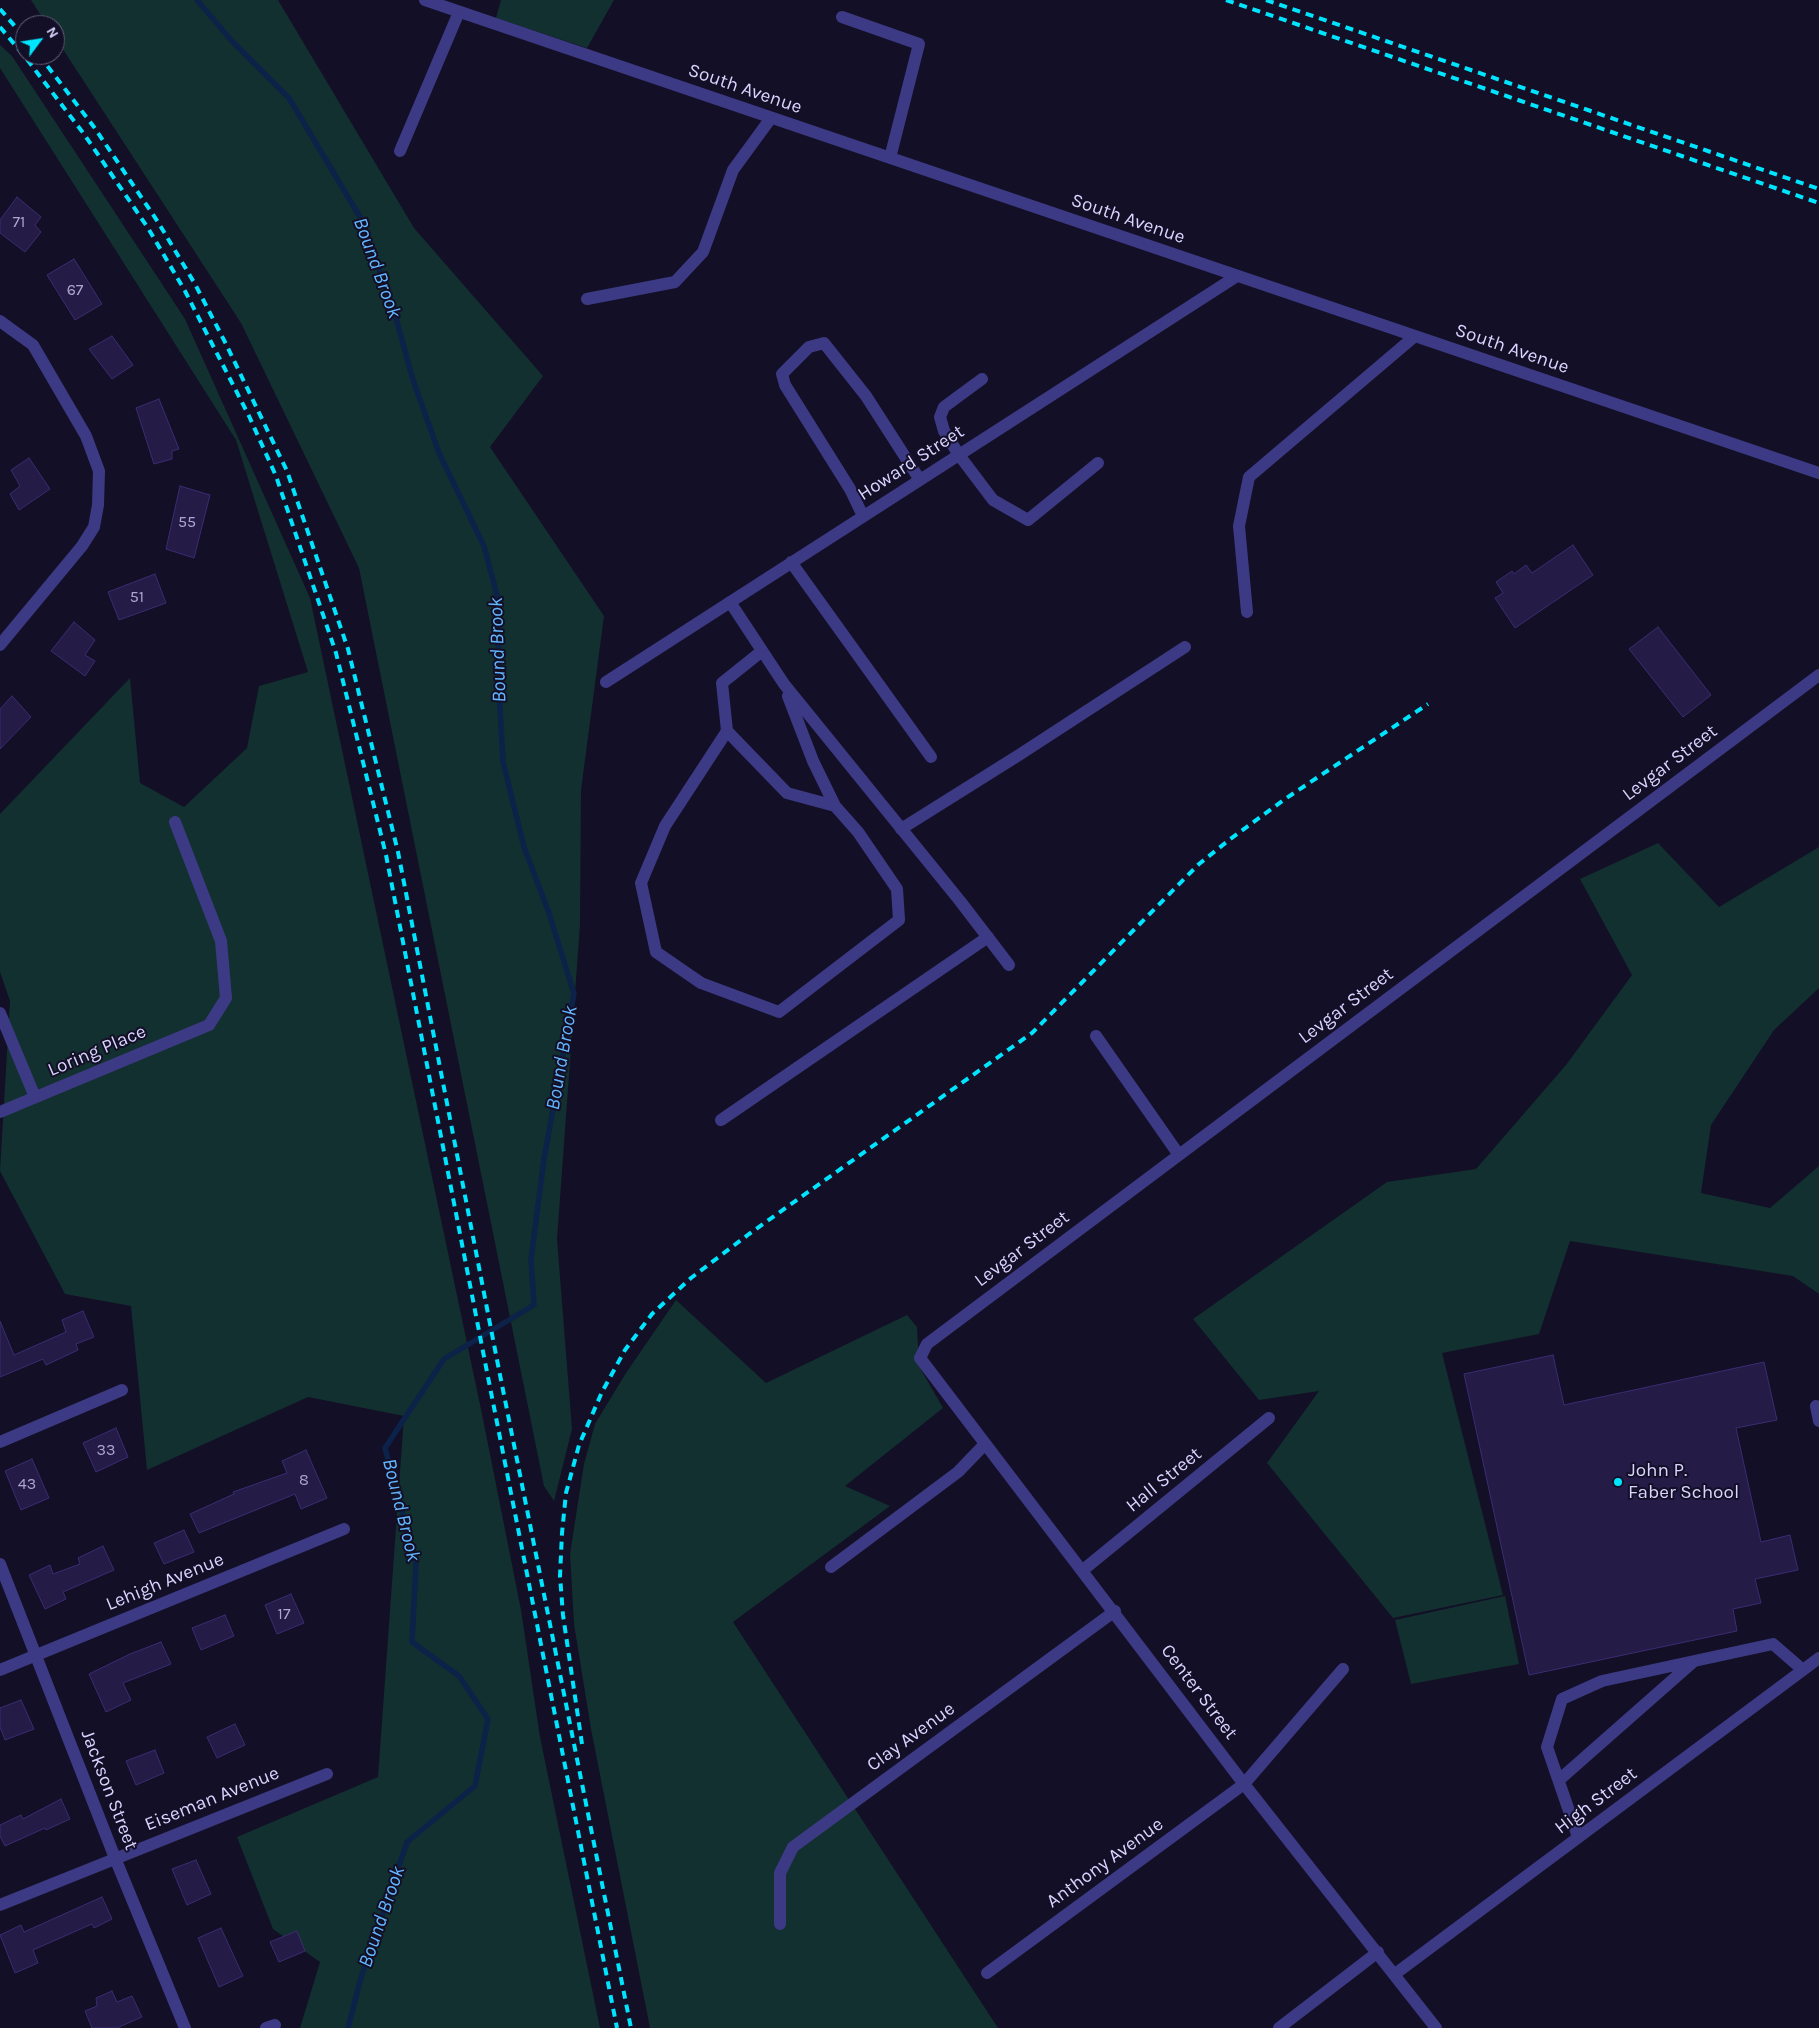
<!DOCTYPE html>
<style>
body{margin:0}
#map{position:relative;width:1819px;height:2028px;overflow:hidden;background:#130f26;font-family:Karla,sans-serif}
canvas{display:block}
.north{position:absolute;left:15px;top:15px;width:50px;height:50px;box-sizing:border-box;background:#130f26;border:1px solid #625e7d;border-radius:50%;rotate:59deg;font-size:14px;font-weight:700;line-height:20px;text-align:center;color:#d9d4ff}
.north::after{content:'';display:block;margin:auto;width:18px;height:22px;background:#00e5ff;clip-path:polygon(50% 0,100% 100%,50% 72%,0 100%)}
</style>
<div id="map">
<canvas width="1819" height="2028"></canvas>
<div class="north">N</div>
</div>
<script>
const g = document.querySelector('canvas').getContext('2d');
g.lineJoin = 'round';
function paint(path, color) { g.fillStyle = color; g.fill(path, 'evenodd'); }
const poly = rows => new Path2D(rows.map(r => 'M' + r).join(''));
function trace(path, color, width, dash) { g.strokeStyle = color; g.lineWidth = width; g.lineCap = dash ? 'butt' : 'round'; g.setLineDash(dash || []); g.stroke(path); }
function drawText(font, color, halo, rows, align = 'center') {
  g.font = font + ' Karla,sans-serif'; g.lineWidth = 4; g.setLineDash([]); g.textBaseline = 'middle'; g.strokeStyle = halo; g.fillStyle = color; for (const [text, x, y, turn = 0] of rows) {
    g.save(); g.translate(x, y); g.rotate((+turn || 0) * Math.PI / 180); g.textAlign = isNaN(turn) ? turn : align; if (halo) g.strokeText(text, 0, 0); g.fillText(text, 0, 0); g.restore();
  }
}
paint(poly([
 [31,0,278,0,414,228,543,376,490,447,604,616,581,790,580,925,557,1239,572,1429,554,1501,544,1486,359,568,241,323,55,37,55,25,47,25],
 [501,0,614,0,587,48,496,18],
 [0,45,12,56,185,319,310,598,482,1414,521,1610,540,1737,600,2028,300,2028,320,1962,273,1929,237,1837,378,1777,404,1416,308,1397,147,1470,131,1306,65,1294,0,1171,10,1001,0,972,0,814,130,678,140,783,184,807,247,748,259,686,308,672,236,440,0,68],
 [1658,843,1719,907,1819,847,1819,988,1774,1030,1711,1125,1701,1193,1770,1208,1819,1166,1819,1294,1793,1276,1570,1241,1539,1334,1442,1353,1503,1595,1393,1618,1267,1463,1319,1391,1259,1400,1193,1319,1387,1182,1476,1169,1566,1065,1632,975,1580,879],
 [676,1300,766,1383,907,1315,917,1327,919,1366,943,1408,845,1486,890,1506,733,1622,998,2028,650,2028,591,1729,574,1624,570,1554,584,1464,595,1424,626,1373],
 [1505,1596,1519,1664,1411,1684,1395,1620]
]), '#12302f');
trace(poly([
 [197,0,232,41,289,98,360,217,393,307,413,380,439,453,484,546,499,603,498,669,503,762,524,847,549,913,574,994,544,1159,531,1259,534,1305,444,1359,385,1448,416,1564,412,1642,459,1676,488,1719,475,1786,407,1842,360,1981,348,2028]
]), '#0c2248', 5.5);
const building = poly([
 [17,197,41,217,35,225,41,232,25,252,0,233,0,220,17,197],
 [74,259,102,304,75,320,47,275,74,259],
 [112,336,133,365,112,379,89,349,112,336],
 [159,399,179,449,172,451,172,459,154,464,136,408,159,399],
 [29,458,50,489,19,510,10,494,20,486,11,470,29,458],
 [180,486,210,495,194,558,166,549,180,486],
 [1573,545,1593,575,1515,628,1495,598,1503,593,1496,582,1512,571,1514,574,1526,565,1532,573,1573,545],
 [155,574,166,603,119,620,108,592,155,574],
 [74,622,95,640,85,655,95,661,85,676,51,651,74,622],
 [1658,627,1711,695,1683,717,1629,649,1658,627],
 [12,696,31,717,0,749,0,709,12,696],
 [83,1311,94,1337,76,1344,78,1350,46,1365,43,1359,0,1377,0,1321,14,1355,66,1332,62,1320,83,1311],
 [1553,1355,1564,1405,1764,1362,1777,1420,1736,1428,1761,1542,1790,1535,1798,1570,1755,1579,1761,1603,1733,1609,1737,1631,1529,1675,1464,1374,1553,1355],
 [116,1428,128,1457,96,1472,83,1443,116,1428],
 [306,1450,327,1498,301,1509,295,1494,199,1533,190,1514,234,1494,233,1492,287,1473,282,1461,306,1450],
 [32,1459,49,1498,21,1510,5,1471,32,1459],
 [184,1530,194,1552,164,1564,154,1543,184,1530],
 [103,1546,114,1570,63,1592,66,1599,45,1609,29,1575,50,1565,53,1574,80,1564,78,1558,103,1546],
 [291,1594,304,1623,277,1634,265,1605,291,1594],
 [225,1615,234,1636,201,1650,192,1628,225,1615],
 [161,1642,171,1664,123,1683,131,1700,106,1712,89,1674,130,1654,161,1642],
 [21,1700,34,1729,5,1740,0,1727,0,1708,21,1700],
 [235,1724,245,1745,217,1758,207,1737,235,1724],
 [155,1750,164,1773,136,1785,126,1761,155,1750],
 [61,1799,70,1819,46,1830,45,1828,5,1846,0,1836,0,1825,21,1815,23,1819,61,1799],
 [196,1860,211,1894,187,1905,172,1869,196,1860],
 [102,1897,112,1919,94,1928,92,1924,33,1950,38,1963,15,1973,0,1935,21,1925,24,1932,102,1897],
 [221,1928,243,1976,219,1987,198,1938,221,1928],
 [297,1931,305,1951,279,1962,270,1942,297,1931],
 [112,1991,117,2002,132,1996,142,2017,117,2028,92,2028,85,2011,97,2006,96,1998,112,1991]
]);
paint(building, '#241b47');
trace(building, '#3b2d73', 1);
trace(poly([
 [425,0,1819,473],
 [842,17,919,44,890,158],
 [400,151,459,12],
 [587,299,675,282,703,252,733,170,771,118],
 [0,321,33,345,86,436,99,471,98,505,94,527,82,546,0,645],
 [982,379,944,407,940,417,944,431,959,455,993,500,1028,520,1098,463],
 [863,516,850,489,785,385,782,374,809,347,824,343,866,396,920,480],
 [791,562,931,757],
 [730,602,784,684,960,901,1009,965],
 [1247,612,1239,526,1249,477,1415,336],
 [606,682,1237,276],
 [788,696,813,761,835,806],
 [727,731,787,793,835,806,858,832,897,889,899,920,779,1012,701,983,656,952,641,883,665,826,727,731,722,683,762,651],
 [901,829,1019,755,1185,647],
 [0,1013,35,1097],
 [1096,1036,1179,1155],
 [0,1112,209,1025,226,998,221,941,175,822],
 [721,1120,988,937],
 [1816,1406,1819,1421],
 [0,1442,122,1390],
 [0,1564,115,1858,185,2028],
 [831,1567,958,1472,985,1444],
 [1083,1570,1269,1418],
 [0,1670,344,1529],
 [1559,1780,1693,1662],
 [1578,1837,1547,1747,1562,1699,1602,1681,1773,1644,1803,1670],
 [0,1905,327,1774],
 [780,1924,780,1873,793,1847,1115,1611],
 [987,1973,1244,1784,1343,1669],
 [1395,1974,1819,1658],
 [266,2028,275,2025],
 [1279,2028,1378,1952],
 [1436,2028,1244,1784,920,1358,927,1344,1819,675]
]), '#3d3a85', 12);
trace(poly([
 [1226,0,1819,203],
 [1266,0,1819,189],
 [0,9,25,38],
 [0,27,26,58,84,134,148,228,185,291,249,416,276,476,336,653,386,855,487,1372,617,2028],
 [39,55,94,127,158,222,195,284,226,344,287,471,348,649,398,852,499,1370,631,2028],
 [582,1744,563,1615,560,1576,562,1533,566,1493,579,1445,602,1392,625,1350,652,1314,691,1278,749,1234,1032,1033,1199,864,1229,840,1285,799,1428,704]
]), '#00e5ff', 4, [8, 6]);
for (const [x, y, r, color] of [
 [1618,1482,5,"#00e5ff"]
]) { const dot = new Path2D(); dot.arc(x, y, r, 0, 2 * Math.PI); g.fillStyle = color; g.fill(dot); trace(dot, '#130f26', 2); }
drawText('16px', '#aca6d1', null, [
 ["71",19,222],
 ["67",75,290],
 ["55",187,522],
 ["51",137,597],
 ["33",106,1450],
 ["8",304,1480],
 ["43",27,1484],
 ["17",284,1614]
]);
drawText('19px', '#d9d4ff', '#130f26', [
 ["South Avenue",745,89,19],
 ["South Avenue",1128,219,19],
 ["South Avenue",1512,349,19],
 ["Howard Street",911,463,-33],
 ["Levgar Street",1670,763,-37],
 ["Levgar Street",1346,1006,-37],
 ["Loring Place",97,1051,-23],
 ["Levgar Street",1022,1249,-37],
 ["Hall Street",1164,1480,-39],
 ["Lehigh Avenue",165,1582,-22],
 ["Center Street",1199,1692,53],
 ["Clay Avenue",911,1737,-36],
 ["Jackson Street",109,1790,69],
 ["Eiseman Avenue",212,1799,-22],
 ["High Street",1596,1801,-37],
 ["Anthony Avenue",1105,1863,-36]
]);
drawText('19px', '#d9d4ff', '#130f26', [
 ["John P.",1628,1471],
 ["Faber School",1628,1493]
], 'left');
drawText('italic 20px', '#62b6ff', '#130f26', [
 ["Bound Brook",377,268,70],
 ["Bound Brook",498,650,-92],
 ["Bound Brook",562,1058,-80],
 ["Bound Brook",401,1510,76],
 ["Bound Brook",382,1917,-71]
]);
</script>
